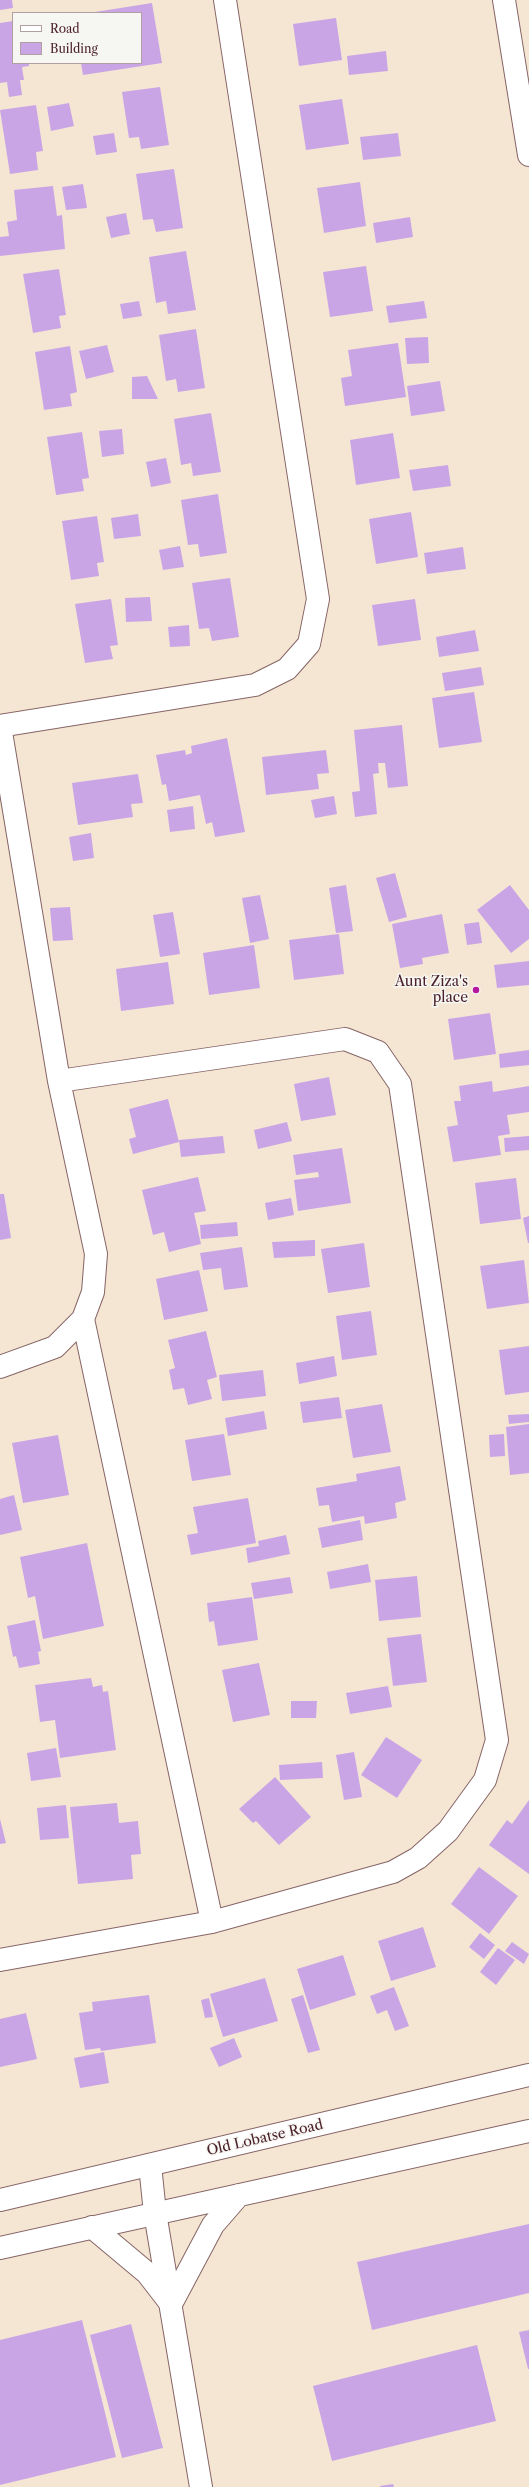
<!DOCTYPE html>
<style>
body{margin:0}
#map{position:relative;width:529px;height:2487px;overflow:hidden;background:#f5e6d4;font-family:"Libre Caslon Text",serif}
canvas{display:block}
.legend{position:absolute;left:12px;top:12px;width:130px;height:52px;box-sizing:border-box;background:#f6f6f2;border:1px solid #b1a0a2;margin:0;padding:5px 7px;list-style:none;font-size:12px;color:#4a1f2b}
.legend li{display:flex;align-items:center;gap:8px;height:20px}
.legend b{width:20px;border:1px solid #b1a0a2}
</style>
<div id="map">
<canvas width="529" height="2487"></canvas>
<ul class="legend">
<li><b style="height:5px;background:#fff"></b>Road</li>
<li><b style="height:11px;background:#caa5e6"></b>Building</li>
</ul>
</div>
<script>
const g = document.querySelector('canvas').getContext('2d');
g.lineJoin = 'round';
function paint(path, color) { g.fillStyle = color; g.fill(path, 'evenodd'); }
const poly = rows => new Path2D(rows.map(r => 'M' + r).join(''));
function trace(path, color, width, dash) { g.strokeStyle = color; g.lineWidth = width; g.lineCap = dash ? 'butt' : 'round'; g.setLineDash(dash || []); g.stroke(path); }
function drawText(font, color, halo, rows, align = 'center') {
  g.font = font + ' "Libre Caslon Text",serif'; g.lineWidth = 3; g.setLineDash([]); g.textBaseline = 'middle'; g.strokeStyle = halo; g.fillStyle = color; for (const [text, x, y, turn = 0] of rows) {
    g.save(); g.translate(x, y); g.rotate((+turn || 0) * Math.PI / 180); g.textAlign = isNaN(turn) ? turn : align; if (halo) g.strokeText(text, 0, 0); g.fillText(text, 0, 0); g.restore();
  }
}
paint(poly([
 [0,0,12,0,13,8,0,10],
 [152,3,162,63,83,75,81,63,141,63,141,13,95,12],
 [336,18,342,60,299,66,293,24],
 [13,21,13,63,29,63,29,66,22,67,24,80,20,80,22,95,9,97,7,82,0,83,0,23],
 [386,51,388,71,349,75,347,56],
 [160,87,169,145,141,149,139,137,129,138,122,92],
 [342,99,349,144,306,150,299,105],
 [69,103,74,126,51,131,47,107],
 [36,105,43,151,36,152,38,170,10,174,0,110],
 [114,133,117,152,96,155,93,136],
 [398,133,401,156,363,160,360,137],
 [174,169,183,228,156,232,153,219,143,220,136,174],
 [360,182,366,226,324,233,317,188],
 [83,184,87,208,66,210,62,187],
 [53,186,57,216,62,215,65,249,0,256,0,237,9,236,7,222,17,220,14,190],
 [126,213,130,234,111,238,106,217],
 [410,217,413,237,376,243,373,223],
 [186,251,196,310,168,314,166,301,156,303,149,257],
 [366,266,373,311,330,317,323,272],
 [59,269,66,315,59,316,61,328,33,333,23,274],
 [139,301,142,316,123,319,120,304],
 [424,301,427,318,389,323,386,306],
 [196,329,205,388,178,392,176,379,166,381,159,335],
 [428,337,429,363,407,364,405,338],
 [398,343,406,397,345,406,341,378,352,376,348,350],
 [107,345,114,372,86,379,79,351],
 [70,346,77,392,70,394,72,406,44,410,35,352],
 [147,376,158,399,132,399,132,377],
 [440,381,445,411,411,416,407,386],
 [211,413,221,472,193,476,191,463,181,465,174,419],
 [122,429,124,454,102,457,99,431],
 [82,432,89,478,82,479,84,491,56,495,47,437],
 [393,433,400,478,356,485,350,440],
 [166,458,171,483,151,487,146,462],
 [448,465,451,486,413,491,409,470],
 [218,494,227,553,200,557,198,544,188,545,181,500],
 [411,512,418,557,376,564,369,519],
 [138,514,141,536,114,539,111,518],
 [97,516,104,562,97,563,99,576,71,580,62,521],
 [180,546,184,567,163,570,159,550],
 [463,547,466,569,427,574,424,553],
 [230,578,239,637,212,641,209,628,199,629,192,583],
 [150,597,152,621,126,622,125,598],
 [111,599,118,645,110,646,113,659,85,663,75,604],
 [415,599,421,640,378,646,372,605],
 [189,625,190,646,170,647,168,627],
 [475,630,479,651,439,657,436,637],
 [481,667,484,685,445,691,442,673],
 [474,692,482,742,439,748,432,698],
 [402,725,408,786,388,788,385,763,378,763,379,773,373,774,377,814,355,817,352,792,360,791,354,730],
 [227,738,245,832,215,837,212,822,206,824,200,795,169,801,166,784,162,785,156,755,185,750,186,755,192,753,191,746],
 [326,750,329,773,317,774,319,789,266,795,262,757],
 [138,774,143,803,131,804,133,817,78,825,72,783],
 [334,796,337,814,315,818,311,800],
 [193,806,195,829,170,832,167,810],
 [91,833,94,858,73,861,69,837],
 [395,873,407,917,389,922,376,878],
 [346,885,353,931,336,933,329,888],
 [510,885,529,910,529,939,511,953,477,910],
 [260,895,269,939,250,943,242,898],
 [70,907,73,940,53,941,50,908],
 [173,912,180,954,160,957,153,915],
 [442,914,449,953,422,958,423,964,400,968,392,924],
 [479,922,482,943,467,945,464,924],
 [339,934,344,974,294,980,289,940],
 [254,945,260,988,209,995,203,953],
 [529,961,529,985,497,988,494,965],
 [168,962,174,1004,121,1011,116,969],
 [490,1013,496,1054,454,1060,448,1019],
 [529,1050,529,1065,500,1068,499,1054],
 [329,1077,336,1115,301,1121,294,1084],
 [492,1081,493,1092,529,1086,529,1112,507,1115,510,1134,498,1136,501,1155,453,1162,447,1127,458,1125,454,1101,461,1101,459,1086],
 [168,1099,179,1142,133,1154,129,1139,136,1137,129,1109],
 [287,1122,292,1141,258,1149,254,1130],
 [223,1136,225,1153,181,1157,179,1140],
 [529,1136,529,1150,505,1152,504,1138],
 [342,1148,351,1203,298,1211,294,1180,319,1177,318,1172,296,1175,293,1155],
 [198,1177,206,1211,194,1213,201,1244,169,1252,164,1232,153,1235,142,1190],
 [516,1178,521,1219,480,1224,475,1183],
 [0,1194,4,1194,11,1238,0,1240],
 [291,1198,294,1215,268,1220,265,1203],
 [529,1216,529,1243,528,1243,523,1218],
 [237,1222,238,1236,201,1239,200,1225],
 [315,1240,315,1256,274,1258,272,1242],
 [364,1243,370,1287,328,1293,321,1249],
 [242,1247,248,1287,224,1290,221,1268,203,1270,200,1253],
 [524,1260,529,1303,487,1309,480,1266],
 [199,1270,208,1311,164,1320,156,1279],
 [371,1311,377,1355,342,1360,336,1316],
 [206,1331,217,1377,207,1380,212,1399,188,1405,184,1388,173,1390,169,1370,175,1368,168,1340],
 [529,1346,529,1392,505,1395,499,1350],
 [334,1356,337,1376,299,1384,296,1363],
 [263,1370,266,1396,222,1401,219,1375],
 [339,1397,342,1418,303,1423,300,1402],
 [382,1404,391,1452,353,1458,345,1410],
 [264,1411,267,1429,228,1436,225,1418],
 [529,1414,529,1422,509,1424,508,1415],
 [529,1424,529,1473,510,1475,506,1427],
 [224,1434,231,1475,192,1481,185,1440],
 [504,1434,505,1456,490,1457,489,1435],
 [58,1435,69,1495,23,1503,12,1443],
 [400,1466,406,1500,395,1503,397,1518,365,1524,364,1516,332,1522,329,1505,319,1506,316,1488,357,1481,356,1474],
 [14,1495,22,1530,0,1535,0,1499],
 [248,1498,256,1543,191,1555,187,1535,198,1533,193,1507],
 [360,1520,363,1540,322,1548,318,1528],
 [286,1535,290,1554,248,1563,246,1548,259,1546,258,1541],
 [87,1543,104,1626,43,1639,35,1596,28,1598,20,1557],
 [368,1564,371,1582,330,1589,327,1572],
 [417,1576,421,1617,379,1621,375,1580],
 [290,1577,293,1593,254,1599,251,1583],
 [252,1597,258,1640,218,1646,214,1621,209,1622,207,1603],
 [35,1620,41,1651,38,1652,40,1664,19,1668,16,1656,13,1657,7,1626],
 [421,1634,427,1682,393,1686,387,1638],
 [259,1663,270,1715,233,1722,222,1670],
 [91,1678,93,1687,102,1685,103,1692,108,1691,116,1750,60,1758,55,1720,40,1722,35,1685],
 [388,1686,392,1707,350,1714,346,1693],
 [291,1701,317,1701,316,1718,291,1718],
 [386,1737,422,1760,397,1798,361,1775],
 [56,1748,61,1777,31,1781,27,1753],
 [354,1752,362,1797,344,1800,336,1755],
 [322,1762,323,1778,280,1780,279,1765],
 [275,1777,311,1817,279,1845,256,1821,253,1823,239,1809],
 [529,1800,529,1874,489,1845,507,1820,512,1824],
 [117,1803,119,1823,138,1821,141,1854,131,1855,133,1879,78,1884,70,1807],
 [66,1805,69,1838,40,1840,37,1808],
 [0,1819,6,1843,0,1844],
 [479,1867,518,1896,489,1934,451,1904],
 [423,1927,436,1967,391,1981,378,1941],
 [480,1933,495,1945,484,1959,469,1947],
 [512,1942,529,1954,524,1964,505,1951],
 [498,1948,515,1960,496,1985,480,1972],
 [343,1955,356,1995,310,2010,297,1969],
 [265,1978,278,2021,223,2037,210,1994],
 [394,1987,409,2026,395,2031,387,2010,377,2014,370,1996],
 [149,1995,156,2043,101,2051,100,2048,85,2050,79,2013,93,2011,92,2002],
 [303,1995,320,2050,308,2053,291,1999],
 [209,1998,213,2017,205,2018,201,2000],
 [26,2013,37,2059,0,2067,0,2019],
 [234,2038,242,2057,219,2067,210,2048],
 [104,2052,109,2083,80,2088,74,2058],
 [529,2224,529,2293,372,2330,357,2262],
 [82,2320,116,2457,0,2485,0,2340],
 [131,2324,163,2448,122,2458,90,2335],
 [529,2330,529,2369,528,2369,519,2332],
 [477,2345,496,2421,332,2461,313,2386],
 [393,2484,394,2487,380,2487,380,2486]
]), '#caa5e6');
const minor = poly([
 [83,1319,212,1922],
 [0,1367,55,1347,83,1319,93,1292,96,1254,59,1081,0,726,255,685,287,669,309,644,318,599,225,0],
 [0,1960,212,1922,393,1872,418,1858,448,1831,485,1780,497,1740,400,1084,378,1052,345,1039,59,1081],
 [150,2165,155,2213,201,2487]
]);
const major = poly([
 [504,0,529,155],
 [0,2200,529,2075],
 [92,2227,147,2273,171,2304,213,2225,239,2195],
 [0,2248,529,2131]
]);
trace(minor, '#866566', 24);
trace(major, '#866566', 24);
trace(minor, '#fff', 22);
trace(major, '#fff', 22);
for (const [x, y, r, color] of [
 [476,990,4,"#b5179e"]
]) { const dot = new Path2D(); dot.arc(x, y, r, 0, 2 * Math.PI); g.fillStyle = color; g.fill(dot); trace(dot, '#f6f6f2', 1.5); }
drawText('14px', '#4a1f2b', '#f6f6f2', [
 ["Aunt Ziza's",468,982],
 ["place",468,998]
], 'right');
drawText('14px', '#4a1f2b', '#f6f6f2', [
 ["Old Lobatse Road",265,2138,-13]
]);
</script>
